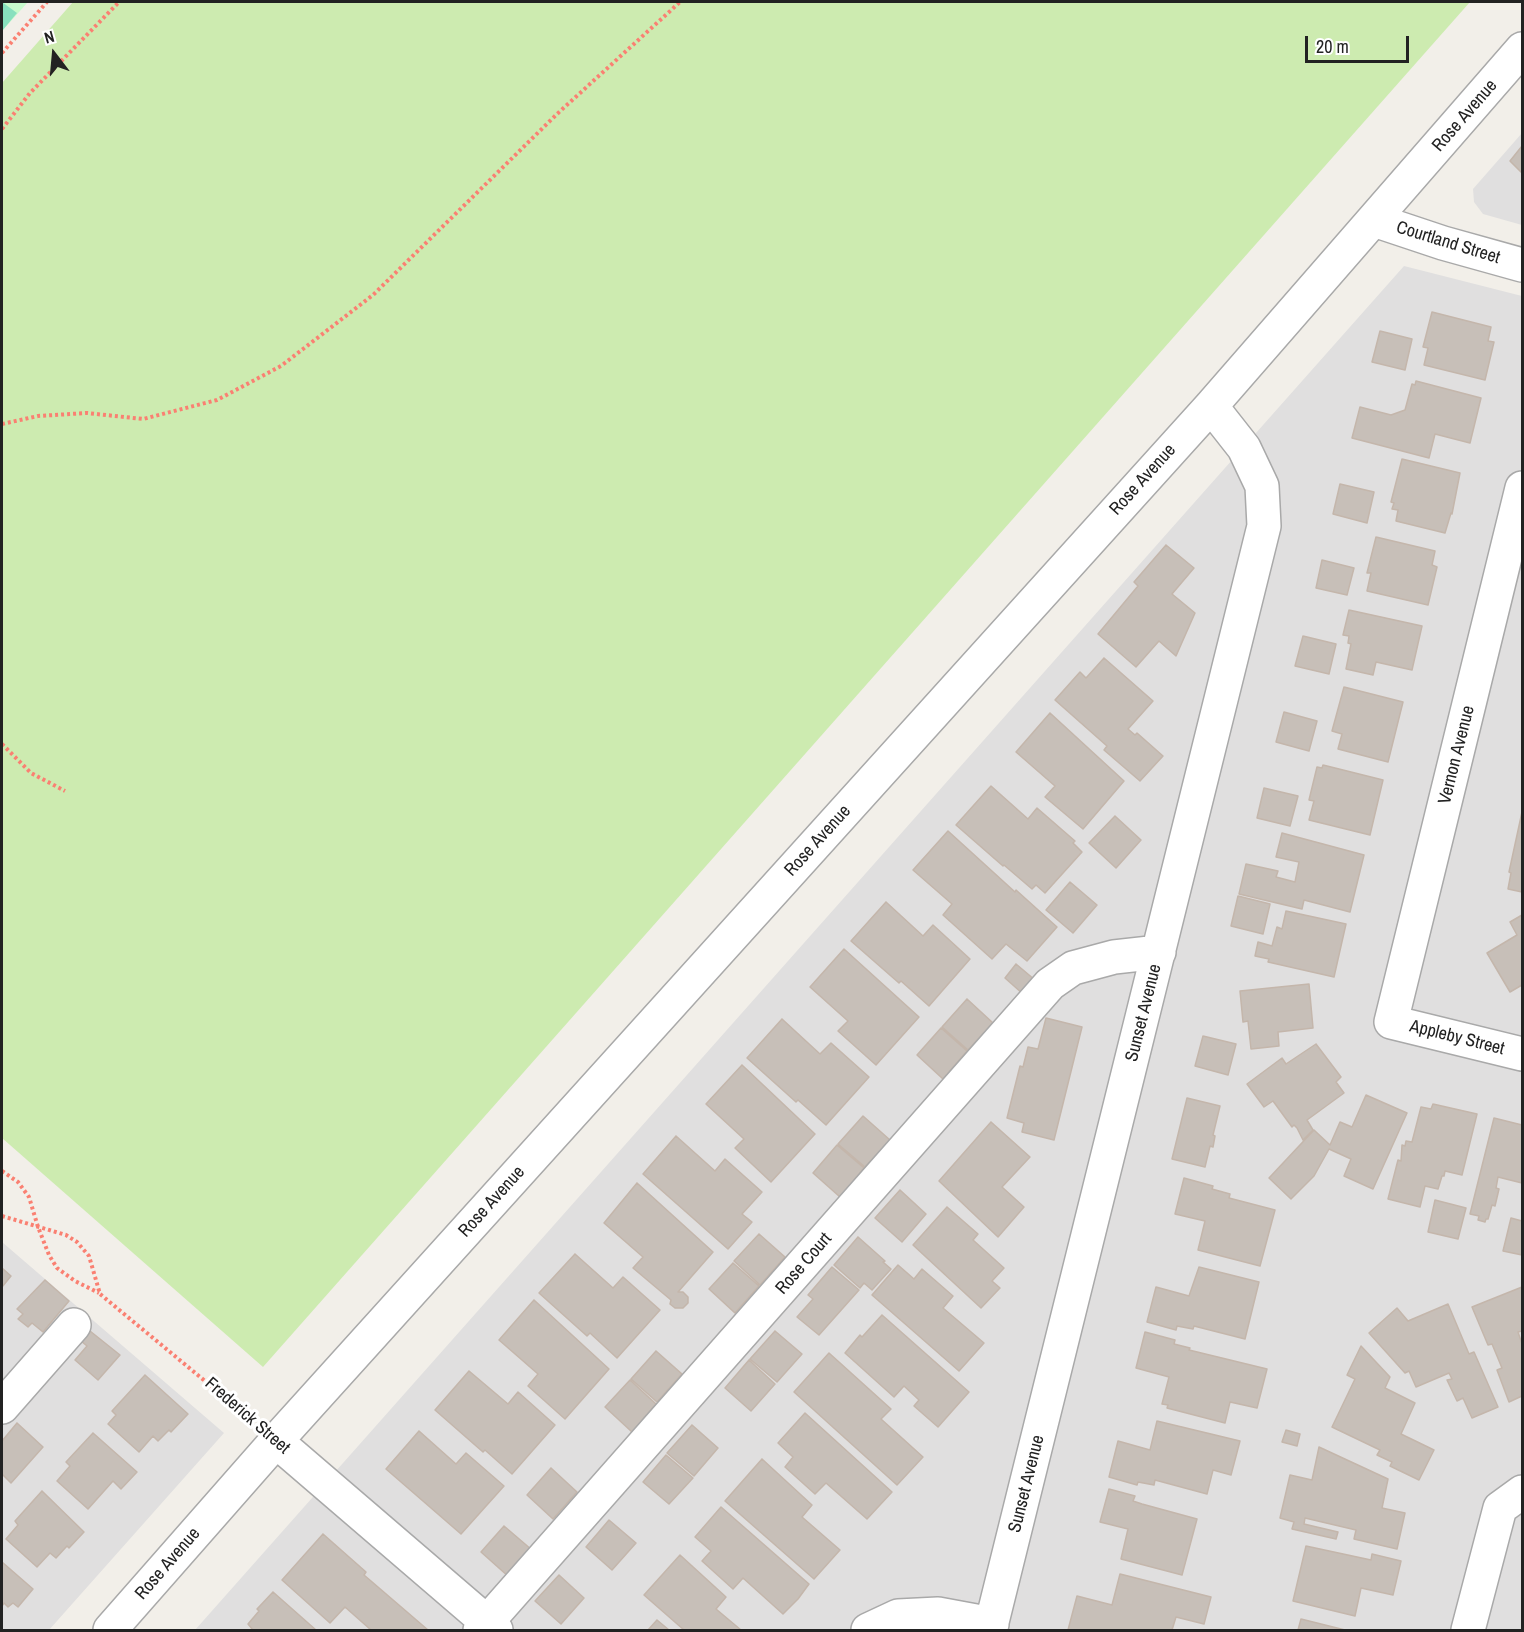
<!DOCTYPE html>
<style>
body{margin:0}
#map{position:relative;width:1524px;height:1632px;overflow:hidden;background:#f2efe9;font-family:"Archivo Narrow",sans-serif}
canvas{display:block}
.frame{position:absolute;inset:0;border:3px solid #222;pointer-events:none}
.north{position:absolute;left:24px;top:24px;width:60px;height:60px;-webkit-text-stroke:4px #fff;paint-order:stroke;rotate:344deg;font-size:16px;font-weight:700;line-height:24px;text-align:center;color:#222}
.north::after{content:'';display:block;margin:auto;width:21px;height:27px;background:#222;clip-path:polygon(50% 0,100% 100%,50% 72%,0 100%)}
.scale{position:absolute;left:1305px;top:36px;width:104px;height:27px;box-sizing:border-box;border:3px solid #222;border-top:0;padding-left:8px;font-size:18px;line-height:21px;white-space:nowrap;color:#222;-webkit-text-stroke:4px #fff;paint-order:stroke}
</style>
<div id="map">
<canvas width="1524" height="1632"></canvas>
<div class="frame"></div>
<div class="north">N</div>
<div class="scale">20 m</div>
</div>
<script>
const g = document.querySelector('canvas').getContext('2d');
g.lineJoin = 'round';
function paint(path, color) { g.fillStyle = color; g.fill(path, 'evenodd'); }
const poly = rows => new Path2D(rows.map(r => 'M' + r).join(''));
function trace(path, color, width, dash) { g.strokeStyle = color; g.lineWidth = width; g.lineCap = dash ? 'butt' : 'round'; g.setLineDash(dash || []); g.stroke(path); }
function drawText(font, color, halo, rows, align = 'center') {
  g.font = font + ' "Archivo Narrow",sans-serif'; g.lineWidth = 6; g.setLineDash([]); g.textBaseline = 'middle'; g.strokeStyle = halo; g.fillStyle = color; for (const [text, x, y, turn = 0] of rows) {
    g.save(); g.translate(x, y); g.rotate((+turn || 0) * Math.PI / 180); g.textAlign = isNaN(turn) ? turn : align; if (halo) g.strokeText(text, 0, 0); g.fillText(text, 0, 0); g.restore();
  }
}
paint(poly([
 [1522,133,1522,225,1483,214,1474,202,1473,189],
 [1404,266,1522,296,1522,1630,195,1630],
 [2,1242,224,1433,49,1630,2,1630]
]), '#e0dfdf');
paint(poly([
 [73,2,1470,2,263,1367,2,1138,2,83]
]), '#cdebb0');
paint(poly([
 [2,2,28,2,2,31]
]), '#c8facc');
paint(poly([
 [2,2,17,13,2,31]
]), '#88e0be');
const building = poly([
 [1522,146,1522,173,1510,161,1522,146],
 [1432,312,1491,327,1488,341,1494,342,1485,380,1424,365,1428,348,1423,347,1432,312],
 [1380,331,1412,339,1405,370,1372,362,1380,331],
 [1416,381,1481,398,1470,443,1435,434,1429,458,1352,438,1360,407,1391,415,1405,410,1412,384,1415,385,1416,381],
 [1402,459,1460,473,1452,514,1451,513,1445,533,1396,521,1398,510,1392,509,1394,503,1391,502,1402,459],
 [1340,484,1374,492,1367,523,1333,514,1340,484],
 [1376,537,1435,551,1432,565,1437,567,1428,605,1367,591,1371,573,1367,573,1376,537],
 [1166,545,1194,568,1172,594,1195,613,1176,656,1159,641,1136,667,1098,634,1138,586,1134,582,1166,545],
 [1322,560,1354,568,1347,595,1316,588,1322,560],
 [1349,610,1422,626,1412,670,1376,662,1373,675,1346,669,1351,644,1348,643,1349,636,1343,635,1349,610],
 [1303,636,1336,644,1329,674,1295,666,1303,636],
 [1104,658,1153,701,1128,729,1135,735,1137,733,1163,756,1140,781,1104,750,1107,746,1055,700,1080,672,1086,678,1104,658],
 [1344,687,1403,702,1388,762,1338,749,1342,734,1332,731,1344,687],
 [1284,712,1317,721,1309,751,1276,742,1284,712],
 [1050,713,1124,781,1083,829,1045,797,1055,786,1016,752,1050,713],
 [1323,765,1383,780,1370,835,1309,820,1314,801,1309,800,1317,767,1322,768,1323,765],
 [991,786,1028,819,1037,808,1075,841,1073,843,1082,852,1045,893,1036,885,1032,889,1004,865,1003,866,956,825,991,786],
 [1264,788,1298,796,1290,826,1257,818,1264,788],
 [1522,812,1522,892,1508,889,1511,873,1509,872,1522,812],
 [1115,816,1141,840,1116,868,1089,843,1115,816],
 [948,831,1015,892,1016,890,1057,927,1027,961,1006,944,992,959,943,915,952,904,913,870,948,831],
 [1282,833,1364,855,1350,912,1304,900,1302,909,1239,894,1246,864,1278,871,1276,877,1295,882,1299,862,1276,857,1282,833],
 [1070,882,1097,905,1073,933,1046,910,1070,882],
 [1238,896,1270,904,1263,934,1231,926,1238,896],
 [886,902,923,936,933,925,970,959,929,1006,901,981,899,983,851,941,886,902],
 [1286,911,1346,924,1334,977,1268,962,1269,959,1255,956,1258,942,1272,946,1277,927,1282,929,1286,911],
 [1522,915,1522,985,1510,992,1487,953,1517,935,1510,922,1522,915],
 [844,949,919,1017,876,1065,838,1031,848,1021,810,987,844,949],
 [1016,964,1035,980,1023,994,1005,978,1016,964],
 [1309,984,1313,1028,1278,1032,1279,1046,1251,1049,1248,1021,1243,1022,1240,991,1309,984],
 [967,999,993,1023,968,1050,942,1027,967,999],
 [1046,1018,1082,1027,1054,1140,1022,1132,1024,1123,1007,1118,1020,1066,1023,1067,1028,1047,1038,1049,1046,1018],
 [782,1019,820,1054,831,1043,869,1077,826,1125,798,1100,796,1102,747,1058,782,1019],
 [941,1028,967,1051,943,1079,917,1055,941,1028],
 [1203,1036,1236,1044,1228,1075,1195,1066,1203,1036],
 [1316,1044,1341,1077,1336,1082,1344,1093,1307,1120,1313,1130,1303,1140,1297,1128,1294,1125,1292,1127,1273,1101,1264,1107,1247,1084,1282,1058,1286,1064,1316,1044],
 [742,1065,815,1134,771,1182,735,1148,744,1139,706,1104,742,1065],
 [1366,1095,1407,1113,1373,1189,1344,1176,1351,1159,1329,1149,1314,1176,1291,1199,1269,1178,1314,1130,1330,1145,1340,1122,1352,1127,1366,1095],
 [1187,1098,1220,1106,1213,1135,1215,1136,1213,1147,1210,1146,1205,1167,1172,1159,1187,1098],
 [1433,1104,1477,1114,1462,1175,1445,1171,1444,1176,1442,1176,1438,1189,1425,1186,1420,1207,1388,1199,1398,1160,1401,1161,1402,1145,1405,1146,1406,1141,1412,1142,1421,1107,1431,1109,1433,1104],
 [863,1116,890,1140,865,1167,838,1144,863,1116],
 [1494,1118,1522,1125,1522,1183,1498,1177,1496,1188,1499,1189,1495,1206,1492,1205,1488,1219,1486,1219,1485,1222,1478,1220,1479,1216,1470,1214,1494,1118],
 [991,1122,1030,1157,1002,1187,1024,1207,998,1237,939,1181,991,1122],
 [676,1136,715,1171,725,1159,762,1192,742,1214,752,1222,728,1249,643,1174,676,1136],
 [837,1145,864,1168,840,1197,813,1173,837,1145],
 [1184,1178,1213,1186,1212,1189,1230,1194,1229,1198,1275,1210,1260,1266,1198,1250,1205,1221,1175,1214,1184,1178],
 [637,1183,713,1252,678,1292,683,1292,688,1297,688,1303,683,1308,675,1308,670,1304,671,1300,633,1268,643,1257,604,1223,637,1183],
 [900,1190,926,1214,902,1242,875,1218,900,1190],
 [1435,1200,1466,1208,1458,1239,1428,1232,1435,1200],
 [947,1207,978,1234,973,1240,1004,1268,992,1281,1000,1288,981,1308,913,1245,947,1207],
 [1511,1218,1522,1221,1522,1255,1503,1251,1511,1218],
 [759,1234,785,1257,760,1285,734,1261,759,1234],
 [858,1237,885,1261,883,1262,891,1269,872,1290,864,1283,860,1288,834,1265,858,1237],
 [575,1254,613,1288,623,1277,660,1310,617,1358,590,1333,587,1336,539,1293,575,1254],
 [733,1263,759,1286,735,1313,709,1289,733,1263],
 [898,1265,914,1279,922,1269,953,1296,943,1308,984,1343,959,1371,872,1295,898,1265],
 [832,1267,859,1290,819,1335,797,1317,813,1299,808,1295,832,1267],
 [1199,1267,1259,1282,1245,1339,1194,1326,1193,1329,1177,1326,1176,1330,1147,1322,1156,1287,1189,1296,1199,1267],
 [2,1268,11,1276,2,1287,2,1268],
 [45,1280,69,1301,43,1332,32,1323,28,1327,18,1319,23,1314,17,1309,45,1280],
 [1522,1287,1522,1331,1518,1332,1522,1344,1522,1396,1509,1402,1497,1370,1502,1368,1492,1344,1488,1345,1472,1307,1522,1287],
 [534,1300,609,1369,565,1419,528,1386,538,1374,499,1340,534,1300],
 [1448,1304,1469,1354,1474,1352,1498,1407,1472,1418,1463,1398,1457,1401,1447,1380,1452,1379,1449,1373,1416,1387,1409,1371,1405,1373,1369,1333,1397,1308,1408,1321,1448,1304],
 [882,1315,969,1392,938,1427,914,1406,919,1400,904,1386,894,1397,845,1353,860,1335,862,1337,882,1315],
 [90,1331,120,1355,98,1380,75,1360,87,1346,81,1341,90,1331],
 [775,1331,802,1354,777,1382,750,1359,775,1331],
 [1145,1332,1175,1340,1174,1344,1190,1348,1189,1350,1267,1369,1257,1408,1230,1402,1225,1423,1167,1408,1168,1405,1162,1404,1169,1377,1136,1368,1145,1332],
 [1361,1346,1390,1377,1385,1388,1415,1403,1401,1434,1434,1450,1419,1480,1390,1466,1392,1462,1377,1455,1380,1450,1332,1427,1355,1379,1347,1375,1361,1346],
 [656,1351,682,1374,657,1402,631,1379,656,1351],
 [829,1353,891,1409,881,1419,923,1457,897,1485,794,1392,829,1353],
 [749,1360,775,1384,751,1411,725,1388,749,1360],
 [469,1371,508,1404,518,1392,555,1425,512,1474,485,1450,483,1452,435,1410,469,1371],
 [145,1375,188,1414,171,1432,169,1430,158,1441,153,1436,139,1452,108,1424,116,1415,112,1411,145,1375],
 [630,1380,656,1404,632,1432,605,1407,630,1380],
 [805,1413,892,1492,867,1519,826,1483,815,1494,785,1467,793,1457,778,1443,805,1413],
 [1157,1421,1240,1441,1231,1475,1213,1470,1207,1494,1155,1480,1154,1485,1138,1482,1137,1485,1109,1477,1118,1441,1150,1450,1157,1421],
 [17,1423,43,1447,11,1483,2,1474,2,1441,17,1423],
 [692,1425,718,1448,694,1476,667,1453,692,1425],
 [1286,1430,1300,1434,1297,1446,1282,1442,1286,1430],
 [419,1431,456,1464,466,1453,504,1486,461,1534,386,1469,419,1431],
 [93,1433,137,1472,121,1489,113,1481,88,1509,57,1481,70,1466,66,1462,93,1433],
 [1319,1447,1388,1479,1382,1508,1405,1513,1397,1549,1354,1539,1356,1530,1305,1518,1304,1524,1338,1532,1336,1539,1292,1529,1294,1522,1280,1518,1290,1475,1312,1480,1319,1447],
 [666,1455,693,1478,669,1504,643,1482,666,1455],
 [762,1459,812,1505,802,1517,840,1550,814,1579,725,1501,762,1459],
 [551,1468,577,1492,553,1519,527,1495,551,1468],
 [1109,1489,1135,1496,1133,1501,1142,1504,1197,1519,1182,1575,1121,1559,1128,1529,1100,1522,1109,1489],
 [42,1491,84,1532,69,1548,67,1546,56,1558,50,1553,37,1567,6,1539,18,1525,15,1521,42,1491],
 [721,1507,809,1584,798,1599,783,1614,743,1578,733,1589,702,1561,711,1551,695,1537,721,1507],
 [609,1520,636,1543,612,1570,586,1547,609,1520],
 [504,1526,532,1550,509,1577,481,1552,504,1526],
 [323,1534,366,1572,364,1575,428,1630,371,1630,345,1607,330,1623,282,1580,323,1534],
 [1306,1546,1371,1560,1372,1554,1401,1561,1393,1595,1361,1588,1355,1616,1293,1601,1306,1546],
 [680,1555,726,1597,716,1609,741,1630,684,1630,644,1595,680,1555],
 [2,1562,33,1589,18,1607,13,1603,8,1607,4,1603,2,1606,2,1562],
 [1120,1574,1211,1597,1204,1624,1176,1617,1172,1630,1068,1630,1077,1596,1112,1605,1120,1574],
 [559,1575,584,1598,561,1624,535,1601,559,1575],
 [273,1592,316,1630,253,1630,248,1624,259,1611,257,1609,273,1592],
 [1301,1619,1345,1630,1298,1630,1301,1619],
 [657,1620,669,1630,648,1630,657,1620]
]);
paint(building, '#c7bfb8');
trace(building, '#c4b6ab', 1.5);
const minor = poly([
 [1374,220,1443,243,1522,265],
 [1522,488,1391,1022,1522,1054],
 [2,1407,74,1325],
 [276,1441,496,1630],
 [110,1630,276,1441,1211,406,1522,49],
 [480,1630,1050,984,1073,968,1114,957,1159,952],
 [868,1630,898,1616,938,1614,992,1624],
 [990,1630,1264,526,1262,486,1244,448,1211,406],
 [1468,1630,1500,1508,1522,1492]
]);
trace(minor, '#a9a9a9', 36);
trace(poly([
 [2,53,47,2],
 [2,129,30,93,119,2],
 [2,424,38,416,87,413,143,419,217,400,281,366,373,295,557,114,680,2],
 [2,744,31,773,65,791],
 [2,1171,18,1182,29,1197,38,1227,49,1255,57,1268,75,1281,99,1293],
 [2,1216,66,1235,77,1242,89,1256,100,1294,252,1420]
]), '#fa8072', 4, [3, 3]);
trace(minor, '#fff', 33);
drawText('18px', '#222', '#fff', [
 ["Rose Avenue",1465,116,-49],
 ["Courtland Street",1448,243,17],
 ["Rose Avenue",1143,480,-48],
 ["Vernon Avenue",1457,755,-76],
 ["Rose Avenue",818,841,-48],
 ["Sunset Avenue",1144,1013,-76],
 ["Appleby Street",1457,1038,14],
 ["Rose Avenue",492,1202,-48],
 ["Rose Court",804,1264,-49],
 ["Frederick Street",247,1416,41],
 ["Sunset Avenue",1027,1484,-76],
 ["Rose Avenue",168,1564,-49]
]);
</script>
